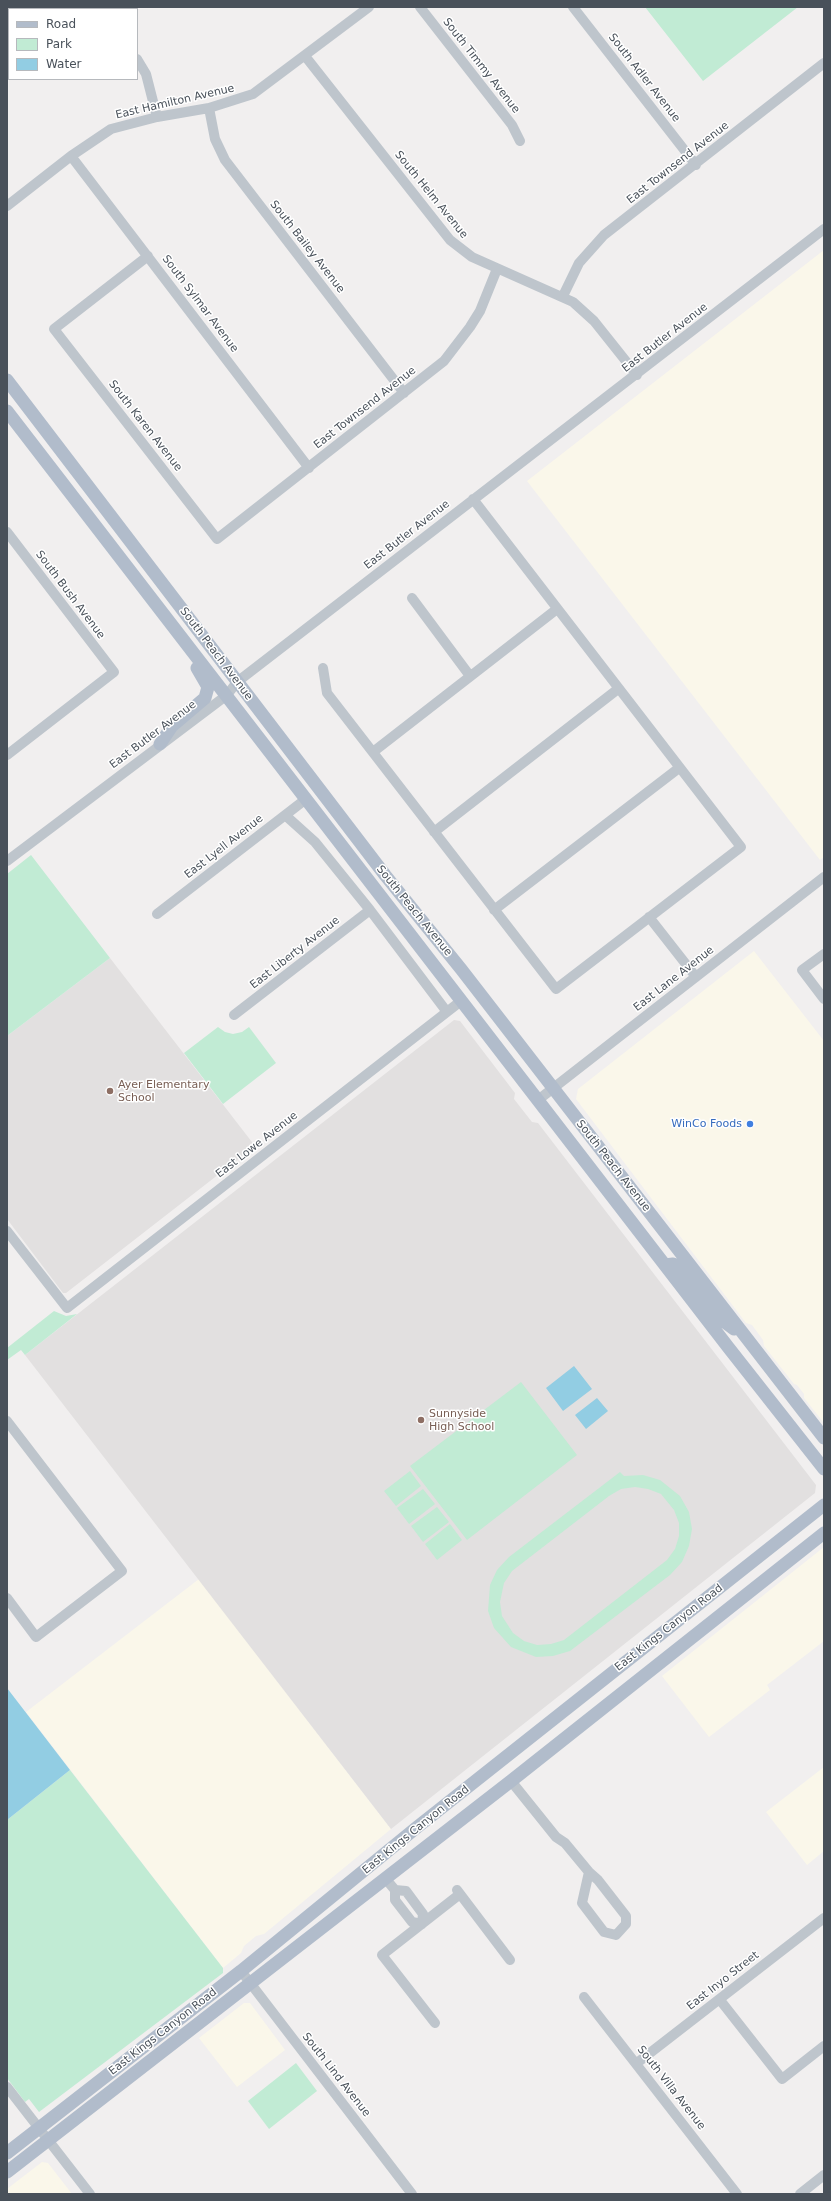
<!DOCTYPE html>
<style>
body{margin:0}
#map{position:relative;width:831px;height:2201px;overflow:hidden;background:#f1efef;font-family:"DejaVu Sans",sans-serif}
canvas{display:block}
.frame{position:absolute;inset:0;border:8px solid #49515a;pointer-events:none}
.legend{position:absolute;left:8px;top:8px;width:130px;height:72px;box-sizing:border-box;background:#fff;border:1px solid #b6b9bd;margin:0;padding:5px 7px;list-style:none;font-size:12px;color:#49515a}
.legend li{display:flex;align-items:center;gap:8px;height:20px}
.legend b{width:20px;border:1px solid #b6b9bd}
</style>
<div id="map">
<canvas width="831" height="2201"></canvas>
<div class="frame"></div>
<ul class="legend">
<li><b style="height:5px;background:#b1bccb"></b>Road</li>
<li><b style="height:11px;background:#c1ebd4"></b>Park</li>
<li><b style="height:11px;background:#92cde3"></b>Water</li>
</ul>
</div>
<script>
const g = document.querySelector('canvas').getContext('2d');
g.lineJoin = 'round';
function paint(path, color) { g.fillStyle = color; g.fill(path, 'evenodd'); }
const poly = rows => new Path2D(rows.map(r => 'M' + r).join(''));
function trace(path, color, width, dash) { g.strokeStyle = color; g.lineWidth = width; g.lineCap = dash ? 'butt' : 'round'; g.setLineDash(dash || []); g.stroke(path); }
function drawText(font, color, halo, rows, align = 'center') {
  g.font = font + ' "DejaVu Sans",sans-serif'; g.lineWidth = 3; g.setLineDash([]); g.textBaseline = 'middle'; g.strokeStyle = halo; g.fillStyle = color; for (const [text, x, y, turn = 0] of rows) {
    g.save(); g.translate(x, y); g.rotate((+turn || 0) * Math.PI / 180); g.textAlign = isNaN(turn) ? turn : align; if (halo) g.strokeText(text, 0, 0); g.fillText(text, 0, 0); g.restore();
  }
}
paint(poly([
 [824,250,824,857,820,860,527,481],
 [754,951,824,1041,824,1423,804,1398,804,1394,797,1385,794,1384,764,1346,763,1340,752,1325,746,1323,576,1099,578,1089],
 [824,1547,824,1641,767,1685,770,1690,709,1737,662,1676],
 [199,1579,391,1829,264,1934,256,1936,244,1946,241,1953,223,1968,26,1712],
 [824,1767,824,1851,807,1865,766,1812],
 [244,2003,250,2003,285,2050,237,2087,199,2038],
 [42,2162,48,2163,72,2194,7,2194,7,2189]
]), '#faf7ea');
paint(poly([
 [110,958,255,1146,66,1293,63,1293,7,1219,7,1036],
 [454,1020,460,1021,515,1093,514,1099,532,1122,538,1123,816,1485,815,1493,391,1829,25,1355]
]), '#e2e0e0');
paint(poly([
 [645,7,798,7,703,81],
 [31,855,110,958,7,1036,7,874],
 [218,1027,225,1032,233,1034,242,1032,249,1027,276,1063,223,1104,184,1053],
 [54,1311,66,1316,77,1314,25,1355,21,1350,7,1360,7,1348],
 [521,1382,577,1455,467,1540,410,1466],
 [410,1471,421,1486,396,1506,384,1491],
 [620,1472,624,1476,643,1475,660,1480,680,1496,689,1512,692,1529,689,1546,682,1562,670,1575,570,1651,553,1656,536,1657,511,1647,494,1628,488,1611,490,1585,497,1570,509,1557],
 [635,1487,648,1489,661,1494,674,1510,679,1523,679,1536,675,1549,667,1560,564,1640,551,1644,537,1645,524,1641,513,1633,502,1616,500,1602,504,1583,512,1571,609,1496,621,1489],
 [423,1489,435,1504,409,1524,397,1508],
 [437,1507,449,1522,423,1542,411,1526],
 [450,1524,462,1540,437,1560,425,1544],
 [70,1770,223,1968,223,1973,39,2112,29,2099,25,2102,7,2078,7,1820],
 [296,2063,317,2091,269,2129,248,2101]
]), '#c1ebd4');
paint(poly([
 [574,1366,592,1389,563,1411,546,1388],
 [597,1398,608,1411,586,1429,575,1415],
 [7,1688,70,1770,7,1820]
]), '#92cde3');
trace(poly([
 [96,7,98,9],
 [420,7,512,125,520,141],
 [573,7,696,165],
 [79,9,81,7],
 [305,56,450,240,472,257,573,302,594,321,637,375],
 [137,59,146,74,157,117],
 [7,64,9,63],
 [209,108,215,139,225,160,404,393],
 [71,156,309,468],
 [7,206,71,156,111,129,157,117,209,108,253,94,369,7],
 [148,256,54,329,217,539,444,361,470,327,480,311,497,269],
 [563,296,579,263,604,235,824,63],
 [7,532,114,672,7,755],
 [412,598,470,676],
 [323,668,327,693,556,989,741,847,473,499],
 [373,752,557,609],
 [285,815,315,842,370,910,447,1012],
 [434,832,618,689],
 [7,861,227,695,237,682,824,229],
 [494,910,679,768],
 [157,914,306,799],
 [649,917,696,977],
 [824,954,802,970,824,999],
 [234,1015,370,910],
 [538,1100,824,877],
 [7,1231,67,1308,461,1001],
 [7,1421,122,1571,36,1637,7,1598],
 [511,1781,556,1837,565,1843,589,1872,598,1880,626,1916,626,1924,616,1935,604,1932,582,1903,589,1872],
 [385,1878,395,1890,395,1900,412,1922,422,1924,423,1914,406,1891,395,1890],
 [457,1890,510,1960],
 [241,1971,412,2194],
 [584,1997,737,2194],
 [720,2000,782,2079,824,2046],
 [435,2023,382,1955,460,1894],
 [637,2063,824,1918],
 [7,2087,90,2194],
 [800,2194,824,2175]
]), '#bec5cc', 10);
trace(poly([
 [7,380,385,875,461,969,824,1438],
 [7,411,728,1347,824,1469],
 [160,744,172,726,205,698,208,687,197,668],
 [665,1265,673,1264,680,1268,718,1317,734,1329],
 [7,2153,241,1971,416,1828,824,1505],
 [7,2172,511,1781,824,1533]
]), '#b1bccb', 13);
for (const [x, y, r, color] of [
 [110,1091,4,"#8d6e63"],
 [750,1124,4,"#3f7fe0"],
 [421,1420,4,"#8d6e63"]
]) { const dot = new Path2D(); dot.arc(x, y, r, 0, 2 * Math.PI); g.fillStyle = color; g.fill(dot); trace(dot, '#fff', 1.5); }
drawText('11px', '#49515a', '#fff', [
 ["South Timmy Avenue",481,66,52],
 ["South Adler Avenue",644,78,52],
 ["East Hamilton Avenue",175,102,-13],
 ["East Townsend Avenue",678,163,-38],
 ["South Helm Avenue",431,195,51],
 ["South Bailey Avenue",307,247,52],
 ["South Sylmar Avenue",200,304,53],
 ["East Butler Avenue",665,338,-38],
 ["East Townsend Avenue",365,408,-38],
 ["South Karen Avenue",145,426,52],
 ["East Butler Avenue",407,535,-38],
 ["South Bush Avenue",70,595,53],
 ["South Peach Avenue",216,654,53],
 ["East Butler Avenue",153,735,-37],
 ["East Lyell Avenue",224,847,-38],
 ["South Peach Avenue",414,911,51],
 ["East Liberty Avenue",295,953,-38],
 ["East Lane Avenue",674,979,-38],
 ["East Lowe Avenue",257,1145,-38],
 ["South Peach Avenue",613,1166,52],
 ["East Kings Canyon Road",669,1628,-38],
 ["East Kings Canyon Road",416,1830,-39],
 ["East Inyo Street",723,1981,-38],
 ["East Kings Canyon Road",163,2032,-38],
 ["South Lind Avenue",336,2075,52],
 ["South Villa Avenue",671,2088,52]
]);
drawText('11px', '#785e54', '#fff', [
 ["Ayer Elementary",118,1085],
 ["School",118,1098],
 ["Sunnyside",429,1414],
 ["High School",429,1427]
], 'left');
drawText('11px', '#366cbe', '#fff', [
 ["WinCo Foods",742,1124]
], 'right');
</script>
